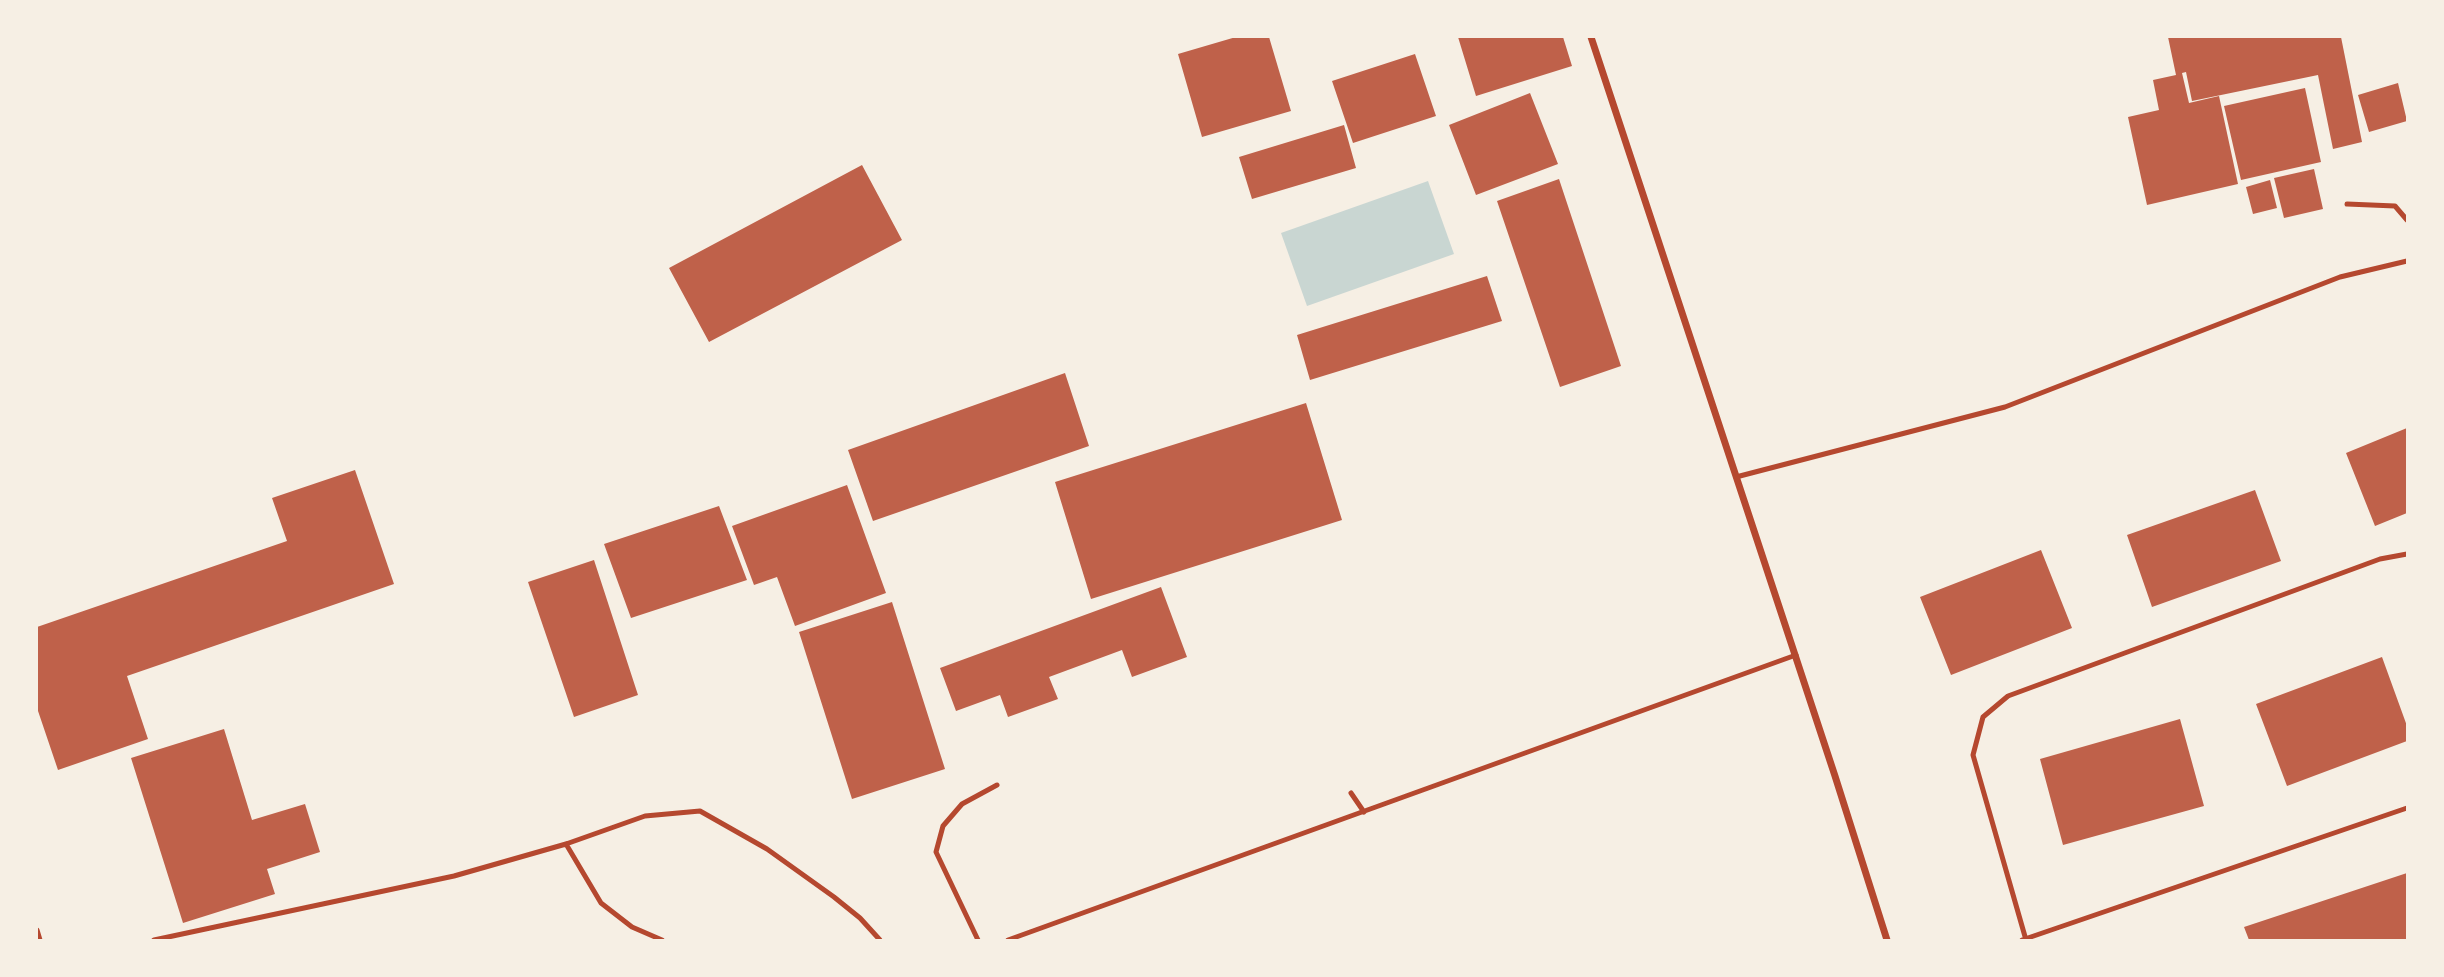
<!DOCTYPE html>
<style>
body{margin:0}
#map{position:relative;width:2444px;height:977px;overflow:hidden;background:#f6efe4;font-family:"Archivo Narrow",sans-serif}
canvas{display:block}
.frame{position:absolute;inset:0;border:38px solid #f6efe4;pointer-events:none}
</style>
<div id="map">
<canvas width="2444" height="977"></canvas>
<div class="frame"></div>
</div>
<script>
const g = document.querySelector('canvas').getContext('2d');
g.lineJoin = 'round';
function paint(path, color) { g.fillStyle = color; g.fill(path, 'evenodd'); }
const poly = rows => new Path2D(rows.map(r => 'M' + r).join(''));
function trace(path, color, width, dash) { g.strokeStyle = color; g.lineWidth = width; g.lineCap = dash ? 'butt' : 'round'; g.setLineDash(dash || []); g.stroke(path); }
paint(poly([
 [1428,181,1454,254,1307,306,1281,233]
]), '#c9d6d2');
paint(poly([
 [1236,37,1269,37,1291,111,1202,137,1178,54],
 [1458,37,1563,37,1572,66,1476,96],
 [2168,37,2341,37,2362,142,2333,149,2318,75,2192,101,2186,72,2182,73,2189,103,2219,96,2238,184,2147,205,2128,117,2159,110,2153,80,2176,75],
 [1415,54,1436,116,1353,143,1332,81],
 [2398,83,2407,121,2369,132,2358,95],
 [2305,88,2321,162,2241,180,2224,106],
 [1530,93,1558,164,1476,195,1449,125],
 [1344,125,1356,168,1252,199,1239,157],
 [862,165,902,240,709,342,669,268],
 [2314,169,2323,209,2284,218,2274,178],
 [1559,179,1621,366,1560,387,1497,201],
 [2270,180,2277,208,2253,214,2246,187],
 [1487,276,1502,321,1310,380,1297,335],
 [1065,373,1089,446,873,521,848,450],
 [1306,403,1342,520,1091,599,1055,482],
 [2407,428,2407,513,2375,526,2346,453],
 [355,470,394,584,127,676,148,739,58,770,37,708,37,627,287,541,272,498],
 [847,485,886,593,795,626,777,577,754,585,732,526],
 [2255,490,2281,561,2152,607,2127,535],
 [719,506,747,580,631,618,604,544],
 [2041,550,2072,628,1951,675,1920,597],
 [594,560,638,695,574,717,528,582],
 [1161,587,1187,657,1132,677,1122,650,1049,677,1058,699,1008,717,1000,695,956,711,940,668],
 [892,602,945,769,852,799,799,632],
 [2382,657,2407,726,2407,741,2287,786,2256,704],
 [2180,719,2204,806,2063,845,2040,759],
 [224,729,252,820,305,804,320,852,267,869,275,894,183,923,131,758],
 [2407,873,2407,940,2249,940,2244,927]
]), '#bf614a');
trace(poly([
 [2347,204,2395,206,2407,220],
 [1736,477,2005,407,2340,277,2407,261],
 [1351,793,1364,812],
 [566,844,601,903,632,927,662,940],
 [37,930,40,940],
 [154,940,454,876,566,844,645,816,700,811,767,849,834,897,860,918,880,940],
 [978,940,936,852,943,826,962,804,997,785],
 [1008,940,1796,655],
 [2022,940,2407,808],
 [2026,940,1973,755,1983,717,2008,696,2380,559,2407,554]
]), '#b5482f', 5);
trace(poly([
 [1591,37,1835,776,1887,940]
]), '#b5482f', 7);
</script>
